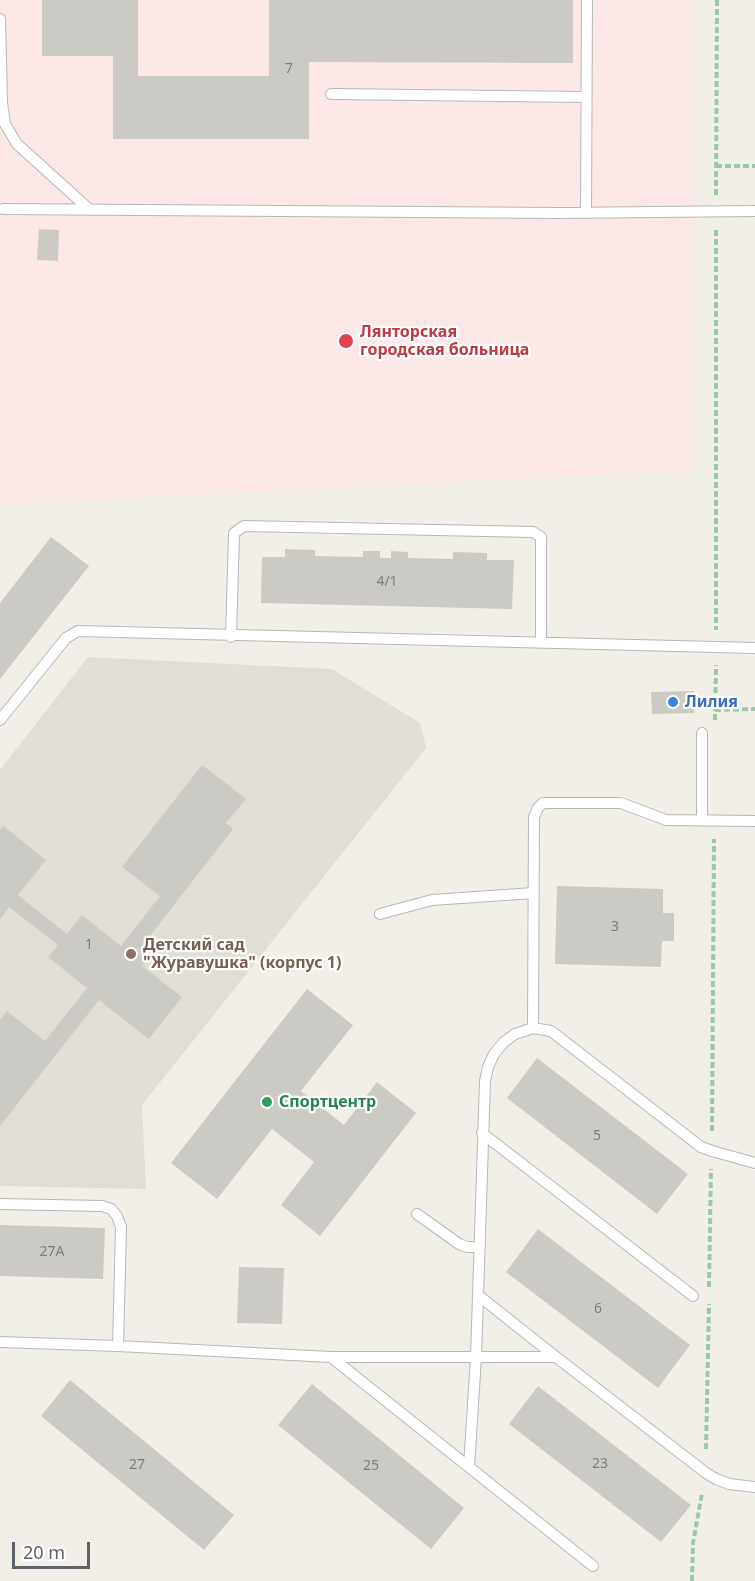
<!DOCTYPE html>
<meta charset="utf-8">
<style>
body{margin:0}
#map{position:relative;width:755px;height:1581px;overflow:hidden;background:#f1efe8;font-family:"Noto Sans",sans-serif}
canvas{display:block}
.scale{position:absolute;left:12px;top:1542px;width:78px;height:27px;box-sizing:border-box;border:3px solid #5f6368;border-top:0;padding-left:8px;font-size:18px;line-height:21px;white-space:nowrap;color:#5f6368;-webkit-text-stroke:4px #fff;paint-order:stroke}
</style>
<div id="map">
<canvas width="755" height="1581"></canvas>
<div class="scale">20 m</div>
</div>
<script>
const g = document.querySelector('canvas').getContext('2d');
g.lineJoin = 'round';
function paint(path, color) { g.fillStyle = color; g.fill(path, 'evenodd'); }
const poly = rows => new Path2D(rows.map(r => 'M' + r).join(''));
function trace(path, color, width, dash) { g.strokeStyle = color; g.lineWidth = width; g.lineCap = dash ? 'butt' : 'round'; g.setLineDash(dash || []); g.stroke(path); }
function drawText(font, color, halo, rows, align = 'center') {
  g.font = font + ' "Noto Sans",sans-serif'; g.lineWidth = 4.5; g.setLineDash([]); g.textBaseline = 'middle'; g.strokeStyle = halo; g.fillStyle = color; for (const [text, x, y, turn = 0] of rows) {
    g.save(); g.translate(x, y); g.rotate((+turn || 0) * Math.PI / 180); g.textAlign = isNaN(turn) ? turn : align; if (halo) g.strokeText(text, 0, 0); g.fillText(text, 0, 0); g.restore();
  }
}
paint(poly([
 [88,657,332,669,420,723,426,748,142,1105,146,1189,0,1186,0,770]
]), '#e1ded6');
paint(poly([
 [0,0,693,0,693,470,0,504]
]), '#fce8e6');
paint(poly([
 [42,0,138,0,138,76,269,76,269,0,573,0,573,63,309,62,309,139,113,139,113,56,42,56],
 [39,229,59,230,58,261,37,260],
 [51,537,89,566,0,679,0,603],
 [285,549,315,550,315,556,363,557,363,551,380,551,380,558,391,558,391,551,408,552,408,558,453,559,453,552,487,553,487,560,514,560,512,609,261,603,262,557,285,557],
 [694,691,694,713,652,714,651,692],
 [202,765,246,799,226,823,233,829,139,950,149,957,142,966,182,997,149,1039,99,1000,0,1126,0,1020,7,1011,45,1041,87,988,48,957,58,945,9,907,0,919,0,830,3,826,46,860,18,895,67,934,82,915,121,946,160,896,122,867],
 [557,886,663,889,663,913,674,913,674,941,662,941,661,967,555,964],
 [307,989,353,1025,301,1091,344,1125,377,1082,416,1113,320,1236,281,1205,314,1162,272,1129,217,1199,171,1163],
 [537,1058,688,1174,657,1214,507,1098],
 [0,1225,105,1228,103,1279,0,1276],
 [538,1229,690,1345,658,1388,506,1272],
 [239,1267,284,1268,282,1324,237,1323],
 [70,1380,234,1515,204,1550,41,1416],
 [312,1384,464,1508,431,1549,278,1425],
 [538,1386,691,1505,661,1542,509,1424]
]), '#cccac5');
const service = poly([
 [0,19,2,103,5,124,17,144,90,210],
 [331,94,586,97],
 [3,209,558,213,755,211],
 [586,213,587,0],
 [231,637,234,533,244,526,533,532,541,537,541,643],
 [0,720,66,638,78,631,755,648],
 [702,820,702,733],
 [380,914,432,900,534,893],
 [533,1028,534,817,538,808,543,803,621,803,666,820,755,821],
 [482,1133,693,1296],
 [0,1204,102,1206,111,1209,117,1216,121,1227,118,1346],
 [417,1214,459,1244,467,1247,480,1247],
 [479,1296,556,1357],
 [0,1342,118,1346,331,1357,556,1357,706,1473,716,1479,729,1484,755,1487],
 [331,1357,593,1566],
 [469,1467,476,1357,485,1081,488,1067,494,1054,504,1042,515,1034,533,1028,551,1031,701,1147,712,1151,755,1163]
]);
trace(service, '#b5b8bc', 12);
trace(poly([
 [716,166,755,166],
 [716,195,717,0],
 [716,230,716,630],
 [715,710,755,709],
 [715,720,716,665],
 [712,1131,714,839],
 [709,1287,711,1169],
 [706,1449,709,1304],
 [692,1581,693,1543,702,1493]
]), '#9cc7a9', 4, [6, 3]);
trace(service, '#fff', 10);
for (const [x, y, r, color] of [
 [346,341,8,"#e0444e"],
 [673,702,6,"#3f7fe0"],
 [131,954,6,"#8d6e63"],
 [267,1102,6,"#2e9e5b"]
]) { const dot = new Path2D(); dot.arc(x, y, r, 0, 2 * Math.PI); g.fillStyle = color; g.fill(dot); trace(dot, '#fff', 2); }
drawText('14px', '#7a7d7f', null, [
 ["7",289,69],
 ["4/1",387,582],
 ["3",615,927],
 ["1",89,945],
 ["5",597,1136],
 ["27А",52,1252],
 ["6",598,1309],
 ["23",600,1464],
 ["27",137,1465],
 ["25",371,1466]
]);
drawText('bold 16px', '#be3a42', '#fff', [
 ["Лянторская",360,332],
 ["городская больница",360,350]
], 'left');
drawText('bold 16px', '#366cbe', '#fff', [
 ["Лилия",685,702]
], 'left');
drawText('bold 16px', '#785e54', '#fff', [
 ["Детский сад",143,945],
 ["\"Журавушка\" (корпус 1)",143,963]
], 'left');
drawText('bold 16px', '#27864d', '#fff', [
 ["Спортцентр",279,1102]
], 'left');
</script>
